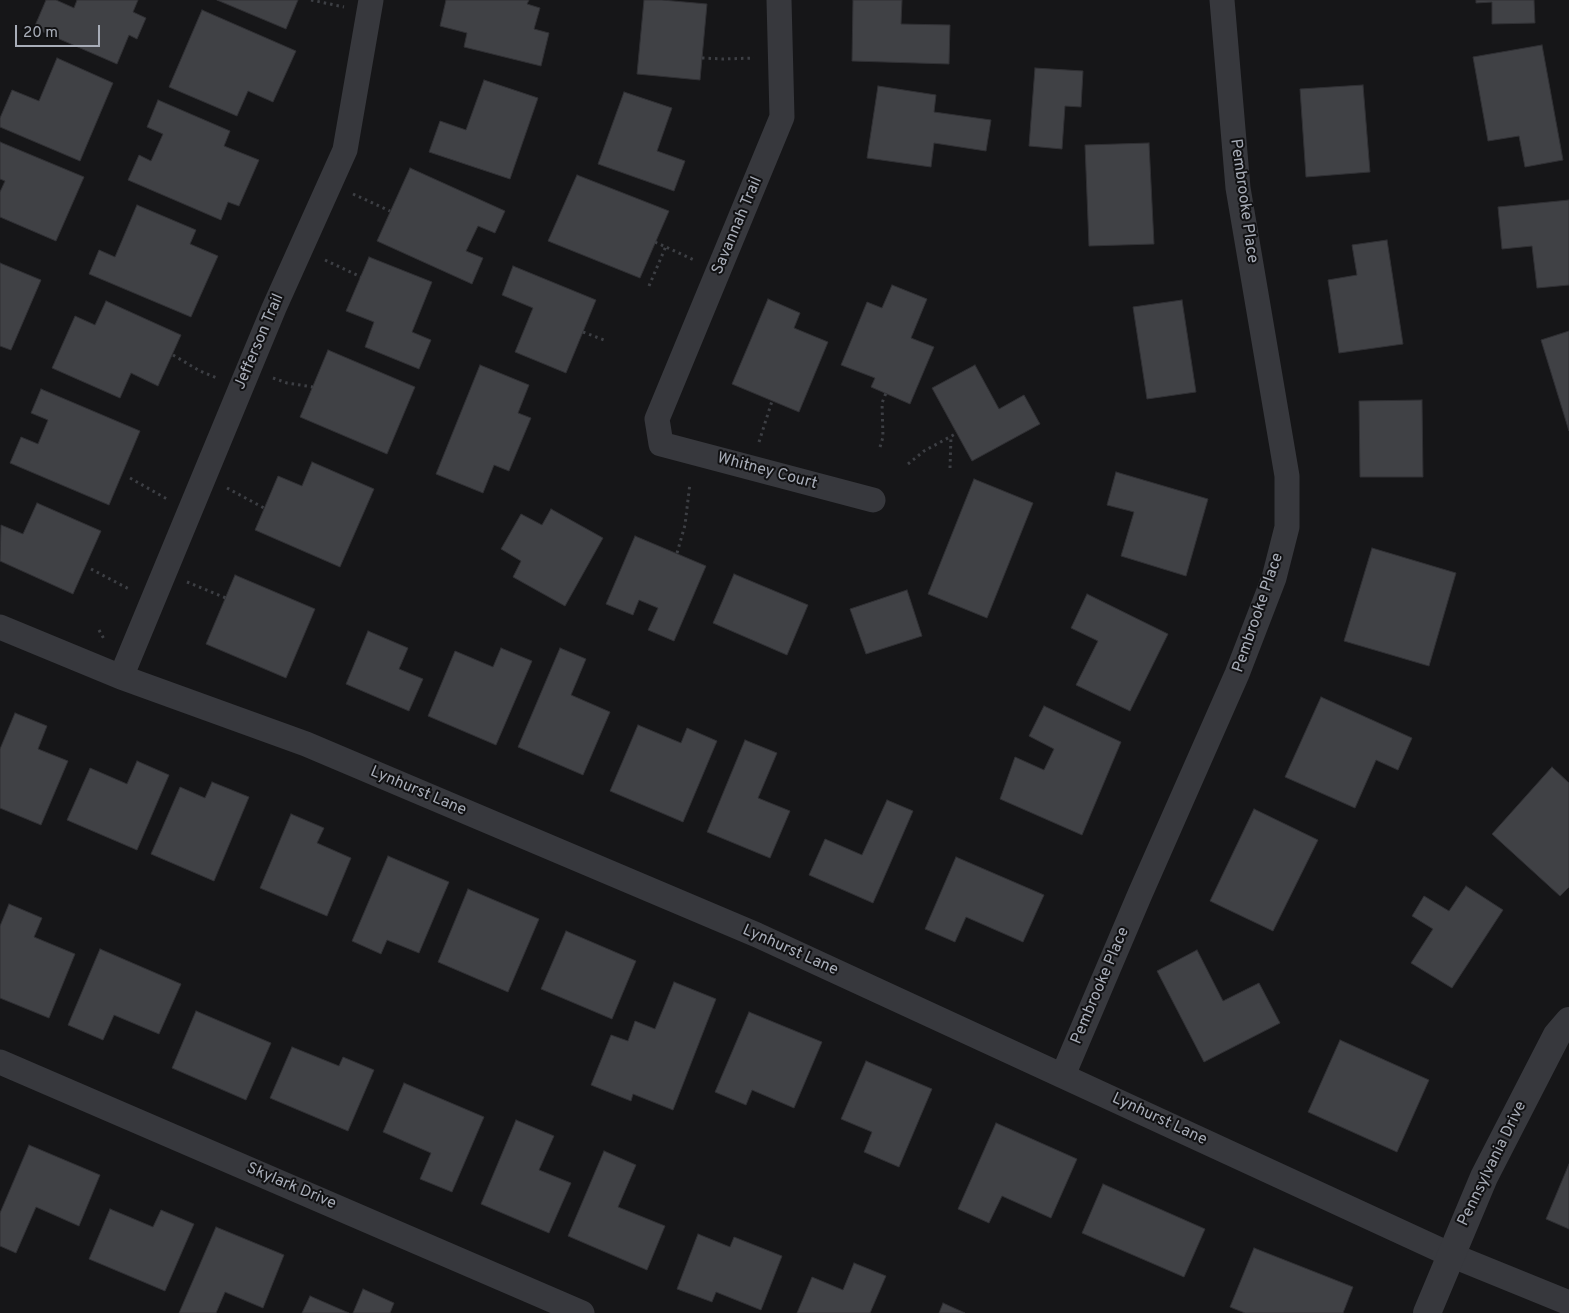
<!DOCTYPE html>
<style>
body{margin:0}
#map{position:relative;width:1569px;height:1313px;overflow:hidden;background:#161618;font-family:Overpass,sans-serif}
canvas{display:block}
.scale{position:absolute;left:15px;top:25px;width:85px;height:22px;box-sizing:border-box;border:2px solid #a8adb8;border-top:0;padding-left:6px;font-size:15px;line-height:18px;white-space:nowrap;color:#a8adb8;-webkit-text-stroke:4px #111113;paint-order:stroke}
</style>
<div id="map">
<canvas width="1569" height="1313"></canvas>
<div class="scale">20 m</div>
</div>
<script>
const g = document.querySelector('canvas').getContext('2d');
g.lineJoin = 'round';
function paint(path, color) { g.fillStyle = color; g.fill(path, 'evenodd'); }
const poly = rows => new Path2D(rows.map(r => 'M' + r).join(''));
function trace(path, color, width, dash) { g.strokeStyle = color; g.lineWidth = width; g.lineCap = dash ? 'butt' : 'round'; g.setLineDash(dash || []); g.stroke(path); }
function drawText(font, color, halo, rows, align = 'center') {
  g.font = font + ' Overpass,sans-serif'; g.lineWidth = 4; g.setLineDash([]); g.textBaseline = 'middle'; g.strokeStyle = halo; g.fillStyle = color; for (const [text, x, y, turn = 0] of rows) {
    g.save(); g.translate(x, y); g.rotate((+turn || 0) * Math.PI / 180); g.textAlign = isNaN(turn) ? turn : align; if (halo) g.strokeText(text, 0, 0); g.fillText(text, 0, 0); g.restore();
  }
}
const building = poly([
 [46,0,56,0,74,8,77,0,138,0,133,12,146,18,137,39,129,35,117,64,34,28,46,0],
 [217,0,298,0,286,29,217,0],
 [446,0,529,0,527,4,540,8,534,29,549,33,541,66,464,47,467,33,440,26,446,0],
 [644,0,662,0,707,4,700,80,637,74,644,0],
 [853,0,902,0,901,24,950,25,949,64,852,61,853,0],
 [1476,0,1534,0,1535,23,1492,24,1492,2,1476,3,1476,0],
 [202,10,296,51,273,102,248,91,237,116,169,87,202,10],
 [1542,45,1563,160,1525,167,1519,136,1488,141,1473,57,1542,45],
 [57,58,113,83,80,161,0,127,0,118,12,90,39,101,57,58],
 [1035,68,1083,71,1081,107,1065,106,1062,149,1029,146,1035,68],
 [484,80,538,98,510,179,429,152,440,121,466,130,484,80],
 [1363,85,1370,172,1306,177,1300,89,1363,85],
 [878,86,936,95,934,112,991,120,986,151,934,143,931,167,867,158,878,86],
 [624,92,672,108,657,151,685,161,674,191,598,164,624,92],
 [158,100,230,131,224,146,259,160,239,206,228,202,221,220,128,180,139,155,151,161,163,134,147,127,158,100],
 [0,142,84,177,56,241,0,217,0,192,5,181,0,179,0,142],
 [1149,143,1154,244,1089,246,1085,145,1149,143],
 [410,168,505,211,495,233,478,226,466,251,483,258,472,284,377,241,410,168],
 [577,175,669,211,640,278,548,241,577,175],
 [1569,200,1569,285,1537,288,1532,246,1502,249,1498,207,1569,200],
 [137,205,196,230,190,244,218,256,191,317,89,274,99,250,115,257,137,205],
 [1387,240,1403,344,1339,353,1328,280,1357,275,1352,245,1387,240],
 [369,257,432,282,412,332,431,340,419,369,365,347,374,322,346,311,369,257],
 [0,263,41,280,11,350,0,346,0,263],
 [513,266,596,300,566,373,515,352,533,308,502,295,513,266],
 [892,285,927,299,911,338,934,347,910,404,871,387,875,378,841,365,867,302,882,308,892,285],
 [768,299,800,313,794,328,828,342,799,412,732,384,768,299],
 [1182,300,1196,392,1147,399,1133,307,1182,300],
 [106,301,181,335,158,386,131,373,120,398,52,368,75,316,95,325,106,301],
 [1569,331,1569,431,1541,340,1569,331],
 [328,350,415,387,387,454,300,417,328,350],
 [480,365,529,385,518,413,531,418,509,471,494,465,483,493,436,474,480,365],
 [975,365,999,409,1024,395,1040,424,972,461,932,388,975,365],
 [41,389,140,431,109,505,10,463,21,437,38,444,48,420,31,413,41,389],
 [1422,400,1423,477,1360,477,1359,401,1422,400],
 [312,462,374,489,340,567,255,530,278,476,302,486,312,462],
 [1116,472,1208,499,1186,576,1121,556,1134,512,1107,505,1116,472],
 [974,479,1033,503,987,618,928,594,974,479],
 [37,503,101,531,73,594,0,561,1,525,23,534,37,503],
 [551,509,603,538,565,606,513,577,521,561,501,549,521,514,542,525,551,509],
 [635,536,706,566,674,641,648,630,658,608,639,600,633,615,606,604,635,536],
 [1372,548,1456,573,1429,666,1344,641,1372,548],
 [734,574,808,605,787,655,713,623,734,574],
 [235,575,315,609,286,678,206,644,235,575],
 [907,590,922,636,866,654,850,609,907,590],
 [1087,594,1168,634,1130,711,1076,685,1098,641,1071,628,1087,594],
 [368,631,408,648,399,669,423,679,409,711,346,684,368,631],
 [501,648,532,661,496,745,428,716,455,651,493,667,501,648],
 [560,648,586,659,571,695,610,712,583,775,518,747,560,648],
 [1321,697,1412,738,1398,770,1376,760,1355,808,1285,777,1321,697],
 [1044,706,1121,742,1082,835,1000,799,1015,757,1044,770,1054,749,1029,736,1044,706],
 [15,713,47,726,38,749,68,761,41,825,0,808,0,749,15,713],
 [638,725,681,743,687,728,717,741,683,822,610,791,638,725],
 [745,740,777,753,758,798,790,811,770,858,707,832,745,740],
 [137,761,169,775,137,850,67,820,90,768,127,784,137,761],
 [1552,767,1569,783,1569,887,1560,896,1492,834,1552,767],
 [212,782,249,797,214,881,151,854,180,787,205,798,212,782],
 [887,800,913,811,873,903,809,875,825,839,862,855,887,800],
 [1254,809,1318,840,1273,931,1210,901,1254,809],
 [291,814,324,828,317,843,351,858,327,916,260,888,291,814],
 [388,856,449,882,419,953,387,940,381,954,352,941,388,856],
 [956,857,1044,895,1023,942,966,917,955,942,925,929,956,857],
 [1466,886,1503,910,1452,988,1411,963,1433,929,1412,916,1424,896,1449,911,1466,886],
 [468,889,539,919,508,992,438,962,468,889],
 [9,904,42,918,34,937,75,954,49,1018,0,998,0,926,9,904],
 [566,931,636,961,612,1019,541,989,566,931],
 [100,949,181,984,159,1034,114,1015,103,1040,68,1025,100,949],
 [1197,950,1223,1001,1259,983,1280,1023,1204,1062,1157,971,1197,950],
 [674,982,716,999,673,1110,633,1094,631,1101,591,1085,611,1035,628,1041,635,1021,655,1029,674,982],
 [196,1011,271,1043,246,1100,172,1068,196,1011],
 [749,1012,822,1042,794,1108,752,1090,746,1105,715,1092,749,1012],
 [1340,1040,1429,1080,1397,1152,1308,1112,1340,1040],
 [292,1047,339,1066,343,1057,374,1070,348,1131,270,1098,292,1047],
 [866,1061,932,1089,899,1167,864,1152,872,1132,841,1119,866,1061],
 [404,1083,484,1117,452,1192,420,1179,431,1153,383,1132,404,1083],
 [516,1120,554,1136,539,1170,571,1183,549,1233,481,1204,516,1120],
 [996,1123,1077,1159,1051,1218,1002,1196,989,1223,958,1209,996,1123],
 [29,1145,100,1175,79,1226,36,1207,16,1253,0,1246,0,1213,29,1145],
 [604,1151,636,1165,618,1207,665,1226,647,1270,568,1236,604,1151],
 [1569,1164,1569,1229,1546,1219,1569,1164],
 [1103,1184,1205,1229,1184,1277,1082,1233,1103,1184],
 [110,1209,153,1227,161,1210,194,1224,165,1291,89,1259,110,1209],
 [216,1227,284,1255,263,1308,225,1292,216,1313,179,1313,216,1227],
 [698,1234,730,1247,734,1237,782,1256,761,1310,716,1292,712,1302,677,1289,698,1234],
 [1254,1248,1353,1287,1343,1313,1245,1313,1230,1307,1254,1248],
 [854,1263,886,1276,870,1313,797,1313,812,1277,843,1290,854,1263],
 [363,1289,394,1303,390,1313,353,1313,363,1289],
 [310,1296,349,1313,302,1313,310,1296],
 [943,1303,965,1313,939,1313,943,1303]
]);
paint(building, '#404145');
trace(building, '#303034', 1);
trace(poly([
 [311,0,344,7],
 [702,58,723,59,754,58],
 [353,194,390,211],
 [655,242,694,260],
 [325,260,361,277],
 [649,286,666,246],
 [583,332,604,340],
 [173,355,200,371,217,378],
 [273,378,287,383,313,387],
 [759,442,772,401],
 [880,447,883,437,882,403,886,393],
 [908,464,924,451,957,433],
 [950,468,951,436],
 [130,478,167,499],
 [227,488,264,508],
 [677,553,685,525,690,483],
 [91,569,129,589],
 [187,582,226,598],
 [99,630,104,639]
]), '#3d3f44', 3, [2.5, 4]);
trace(poly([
 [779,0,782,117,657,419,661,444,873,500],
 [0,627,121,677,306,744,757,935,1451,1255,1569,1303],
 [121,677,274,308,345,150,371,0],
 [0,1062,582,1313],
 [1063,1075,1140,894,1237,674,1274,578,1287,527,1287,476,1238,188,1222,0]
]), '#37383d', 25);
trace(poly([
 [1427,1313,1484,1177,1557,1035,1569,1021]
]), '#37383d', 28);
drawText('16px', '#a8adb8', '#111113', [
 ["Pembrooke Place",1243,201,82],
 ["Savannah Trail",738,226,-67],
 ["Jefferson Trail",260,342,-67],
 ["Whitney Court",767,472,15],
 ["Pembrooke Place",1259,613,-71],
 ["Lynhurst Lane",418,792,23],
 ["Lynhurst Lane",790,951,24],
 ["Pembrooke Place",1101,986,-67],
 ["Lynhurst Lane",1159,1120,25],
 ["Pennsylvania Drive",1493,1164,-64],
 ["Skylark Drive",291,1187,23]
]);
</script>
